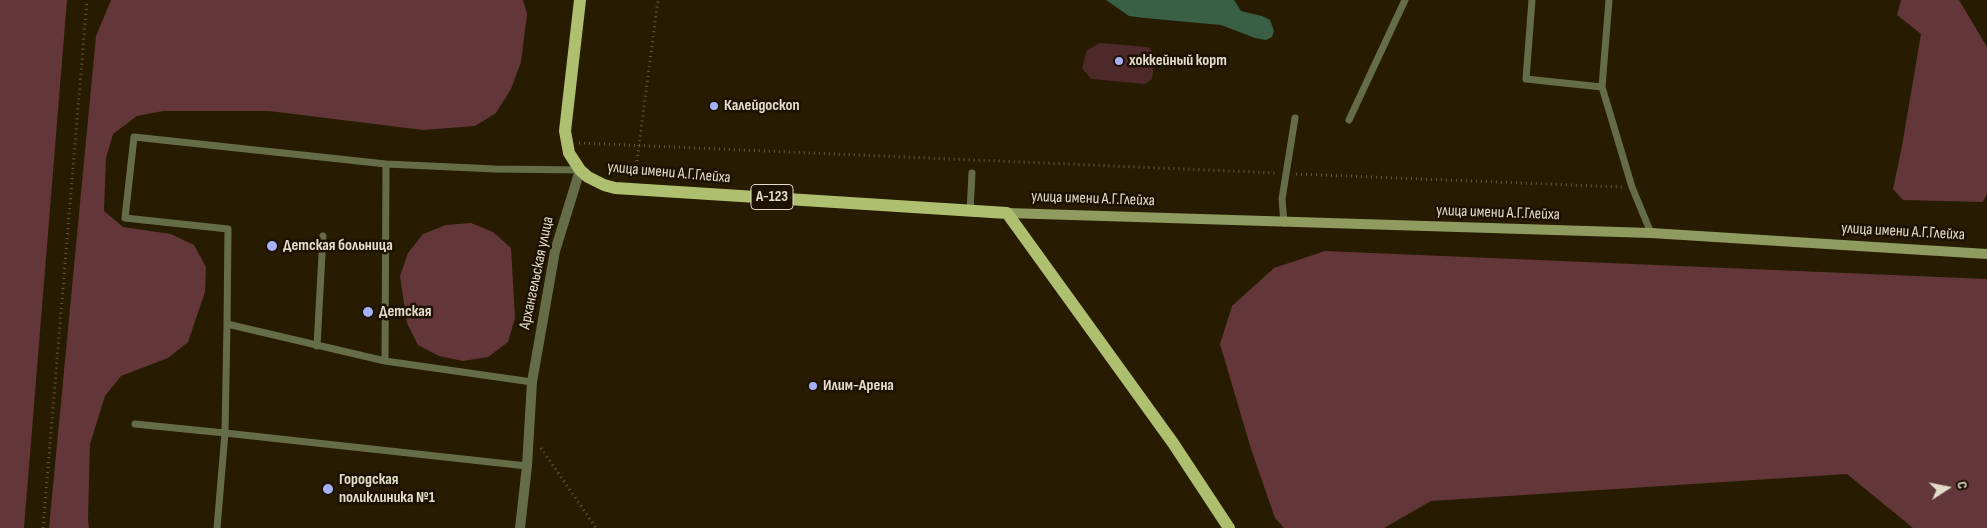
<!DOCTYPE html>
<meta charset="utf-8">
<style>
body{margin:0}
#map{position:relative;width:1987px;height:528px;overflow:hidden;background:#271b02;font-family:"Sofia Sans Condensed",sans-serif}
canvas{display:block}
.north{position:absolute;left:1922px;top:463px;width:50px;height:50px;-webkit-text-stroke:4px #1d1200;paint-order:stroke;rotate:79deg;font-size:14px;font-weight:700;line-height:20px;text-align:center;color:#e3dbcc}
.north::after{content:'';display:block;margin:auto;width:18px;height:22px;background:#e3dbcc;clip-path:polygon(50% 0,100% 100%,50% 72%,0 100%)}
</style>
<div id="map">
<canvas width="1987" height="528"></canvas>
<div class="north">С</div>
</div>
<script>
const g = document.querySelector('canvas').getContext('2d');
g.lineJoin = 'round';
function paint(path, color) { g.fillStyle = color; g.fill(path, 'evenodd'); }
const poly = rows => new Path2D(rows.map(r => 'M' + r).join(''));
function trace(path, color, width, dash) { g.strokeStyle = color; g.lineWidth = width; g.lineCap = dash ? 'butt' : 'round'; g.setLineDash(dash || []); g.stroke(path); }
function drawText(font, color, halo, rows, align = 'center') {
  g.font = font + ' "Sofia Sans Condensed",sans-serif'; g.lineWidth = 5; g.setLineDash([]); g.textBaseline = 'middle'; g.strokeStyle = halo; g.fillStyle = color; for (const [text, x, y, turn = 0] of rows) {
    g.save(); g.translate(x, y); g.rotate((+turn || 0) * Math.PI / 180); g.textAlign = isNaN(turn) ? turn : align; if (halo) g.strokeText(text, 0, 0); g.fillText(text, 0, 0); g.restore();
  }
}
paint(poly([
 [1100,43,1148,47,1155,54,1152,79,1145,84,1091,79,1082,68,1087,50]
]), '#4d292a');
paint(poly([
 [0,0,67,0,24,528,0,528],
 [111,0,523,0,527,14,521,62,511,89,496,113,475,126,423,130,269,111,163,111,137,116,113,134,106,158,104,211,123,227,171,234,194,245,206,267,205,292,188,342,168,358,121,376,105,396,90,444,88,520,89,528,49,528,96,36],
 [1901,0,1959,0,1987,47,1987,194,1983,202,1903,200,1893,189,1902,146,1921,34,1897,15],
 [471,223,493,232,511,248,515,318,508,342,488,357,463,361,439,356,418,345,407,323,400,276,408,253,423,234,446,225],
 [1325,251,1987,279,1987,528,1913,528,1847,474,1431,501,1384,528,1284,528,1275,518,1251,449,1220,344,1232,306,1274,268]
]), '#633739');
paint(poly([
 [1106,0,1234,0,1241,11,1262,16,1270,20,1274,31,1272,37,1266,40,1255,38,1221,25,1144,18,1129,16]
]), '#396044');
trace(poly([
 [579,143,1277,173],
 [1296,174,1622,187],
 [635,176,658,0],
 [541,448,596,528],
 [43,528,87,0]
]), '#655a45', 3, [1, 4]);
trace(poly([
 [1532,0,1526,79,1602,87],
 [1609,0,1602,87,1632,187,1651,233],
 [1349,120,1405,0],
 [970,211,972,173],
 [1284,223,1282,199,1295,118],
 [227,324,225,433,527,466],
 [317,346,323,236],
 [385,361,386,164],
 [532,382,385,361,227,324,228,229,125,218,134,137,386,164,495,169,580,170],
 [135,424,225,433,217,528]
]), '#656d48', 7);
trace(poly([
 [520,528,527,466,532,382,555,251,580,170]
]), '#656d48', 10);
trace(poly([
 [1007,213,1651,233,1987,254]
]), '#8f9b5f', 10);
trace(poly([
 [580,0,565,131,569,153,580,170,588,177,604,185,615,188,1007,213,1173,443,1229,528]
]), '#afbf70', 12);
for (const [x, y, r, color] of [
 [1119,61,5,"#a6b1fc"],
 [714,106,5,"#a6b1fc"],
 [272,246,6,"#a6b1fc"],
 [368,312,6,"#a6b1fc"],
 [813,386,5,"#a6b1fc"],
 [328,489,6,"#a6b1fc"]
]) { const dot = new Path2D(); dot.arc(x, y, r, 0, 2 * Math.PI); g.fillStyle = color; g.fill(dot); trace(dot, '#1d1200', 2); }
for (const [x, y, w] of [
 [772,197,42]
]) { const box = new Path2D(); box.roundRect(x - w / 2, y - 12.5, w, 25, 4); g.fillStyle = '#1d1200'; g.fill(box); trace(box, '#e3dbcc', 1); }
drawText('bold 15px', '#e3dbcc', null, [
 ["А-123",772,197]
]);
drawText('bold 16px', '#e3dbcc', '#1d1200', [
 ["хоккейный корт",1129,61],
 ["Калейдоскоп",724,106],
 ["Детская больница",283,246],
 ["Детская",379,312],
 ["Илим-Арена",823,386],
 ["Городская",339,480],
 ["поликлиника №1",339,498]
], 'left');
drawText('16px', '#e3dbcc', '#1d1200', [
 ["улица имени А.Г.Глейха",669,173,5],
 ["улица имени А.Г.Глейха",1093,199,2],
 ["улица имени А.Г.Глейха",1498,213,2],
 ["улица имени А.Г.Глейха",1903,232,3],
 ["Архангельская улица",537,273,-78]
]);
</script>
